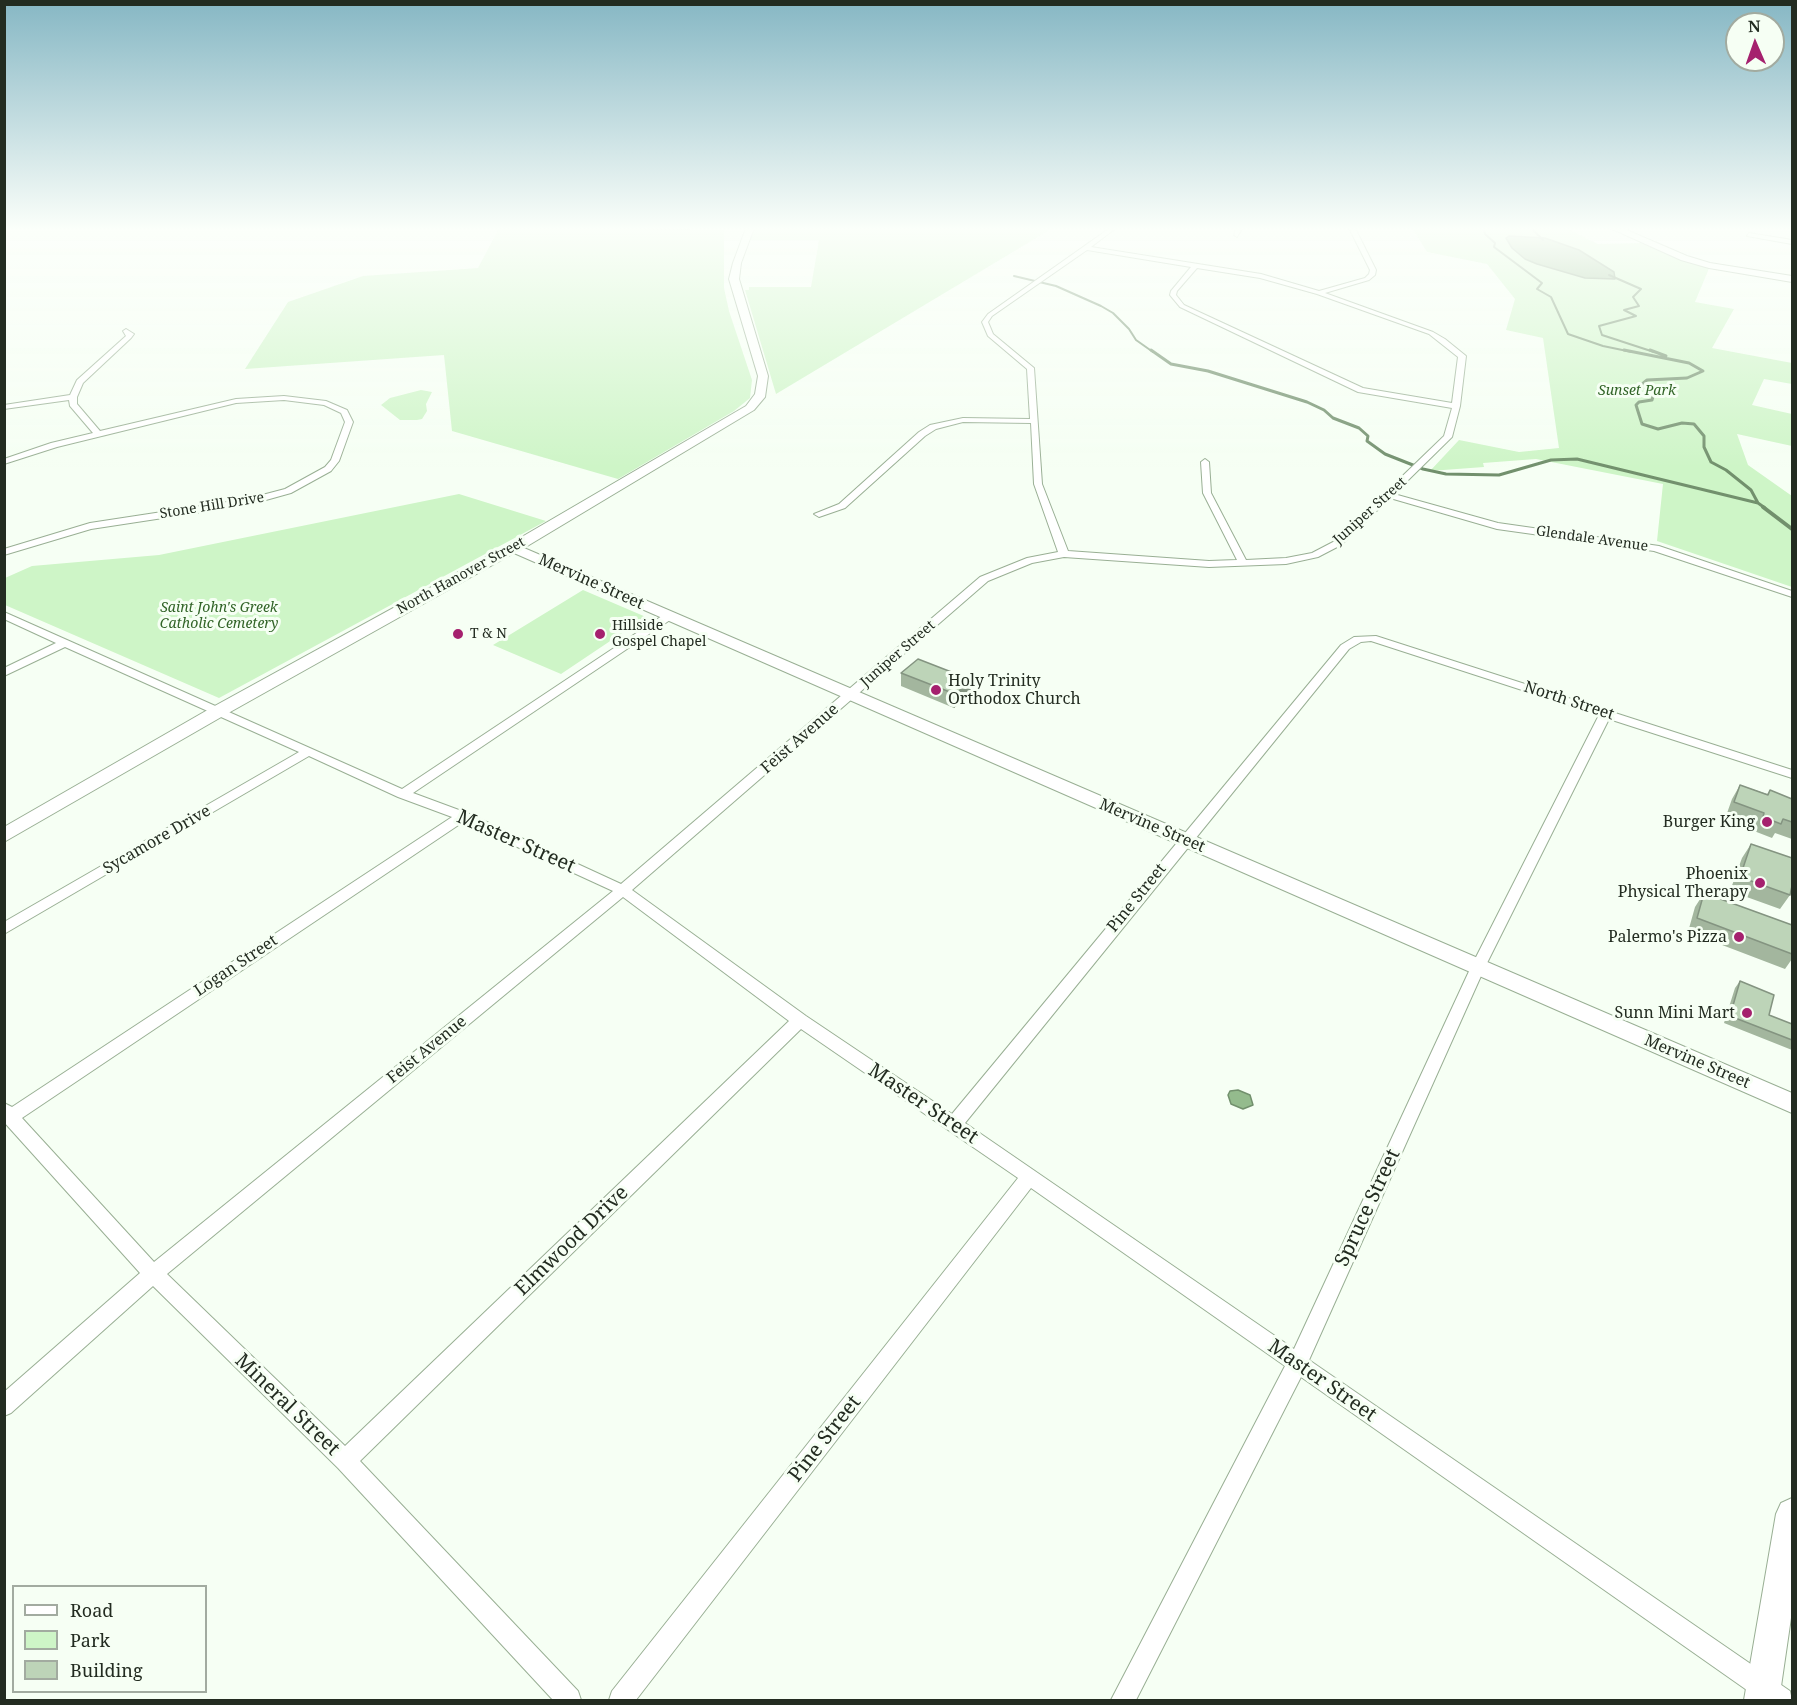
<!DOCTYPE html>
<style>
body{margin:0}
#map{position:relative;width:1797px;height:1705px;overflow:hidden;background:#f6fff4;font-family:"Noto Serif",serif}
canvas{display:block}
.frame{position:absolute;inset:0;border:6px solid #232c21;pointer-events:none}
.legend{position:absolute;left:12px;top:1585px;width:195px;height:108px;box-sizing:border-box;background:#f6fff4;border:2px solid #a2aba0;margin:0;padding:8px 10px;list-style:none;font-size:18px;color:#232c21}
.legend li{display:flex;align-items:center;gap:12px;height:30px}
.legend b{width:30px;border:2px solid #a2aba0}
.north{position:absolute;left:1725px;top:12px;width:60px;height:60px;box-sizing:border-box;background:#f6fff4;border:2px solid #a2aba0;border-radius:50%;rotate:358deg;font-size:16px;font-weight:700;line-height:24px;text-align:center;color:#232c21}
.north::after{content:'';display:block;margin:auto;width:21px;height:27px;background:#a5216e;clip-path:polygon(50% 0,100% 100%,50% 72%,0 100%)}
</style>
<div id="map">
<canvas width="1797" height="1705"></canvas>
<div class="frame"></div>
<ul class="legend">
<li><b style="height:8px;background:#fff"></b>Road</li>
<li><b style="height:16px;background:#cef5c7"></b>Park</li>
<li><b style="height:16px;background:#bdd4b8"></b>Building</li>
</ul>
<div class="north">N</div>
</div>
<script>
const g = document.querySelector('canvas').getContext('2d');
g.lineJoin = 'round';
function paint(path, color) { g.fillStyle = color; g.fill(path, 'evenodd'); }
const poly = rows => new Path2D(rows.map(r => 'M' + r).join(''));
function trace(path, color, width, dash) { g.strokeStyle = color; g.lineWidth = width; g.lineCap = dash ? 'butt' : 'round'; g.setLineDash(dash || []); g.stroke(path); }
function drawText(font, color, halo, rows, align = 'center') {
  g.font = font + ' "Noto Serif",serif'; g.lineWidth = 6; g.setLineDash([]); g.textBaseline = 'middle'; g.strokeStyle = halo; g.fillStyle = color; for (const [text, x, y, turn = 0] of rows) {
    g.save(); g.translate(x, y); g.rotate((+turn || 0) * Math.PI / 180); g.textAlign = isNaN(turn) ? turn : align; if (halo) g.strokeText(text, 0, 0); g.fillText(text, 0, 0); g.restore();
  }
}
paint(poly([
 [499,228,724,230,724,288,729,311,752,380,750,398,734,411,618,479,452,431,444,355,245,369,288,302,363,276,478,268],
 [754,228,1053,228,776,394,745,290,749,290,749,287,811,287,819,240,749,240],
 [1412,228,1566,228,1598,244,1641,243,1672,256,1710,266,1695,302,1734,309,1712,348,1792,363,1792,384,1764,379,1752,405,1792,414,1792,446,1737,434,1748,465,1792,496,1792,587,1657,541,1663,484,1536,459,1483,463,1484,467,1430,471,1459,440,1519,452,1559,448,1543,338,1506,330,1515,299,1487,264,1427,252],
 [421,390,432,392,426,404,427,411,422,419,417,420,400,420,381,405,390,398],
 [459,494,546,521,219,698,5,605,5,578,32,566,159,555],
 [583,590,646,617,561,674,493,645]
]), '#cef5c7');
const water = poly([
 [1509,236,1545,238,1579,250,1614,272,1615,279,1585,278,1537,264,1525,259,1512,248,1506,238,1509,236],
 [1238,1090,1250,1095,1253,1105,1243,1109,1231,1104,1228,1095,1230,1091,1238,1090]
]);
paint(water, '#94bb8d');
trace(water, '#72906d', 1.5);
trace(poly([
 [1484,228,1485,234,1495,243,1494,247,1542,283,1537,289,1551,297,1568,334,1603,346,1632,352],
 [1531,228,1543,240],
 [1609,275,1641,289,1633,297,1639,306,1624,310,1636,316,1599,326,1602,335,1654,352],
 [1014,276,1056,286,1101,306,1113,313,1129,329,1136,340,1153,352]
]), '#72906d', 2);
trace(poly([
 [1151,350,1171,364,1208,371,1307,402,1324,410,1333,418,1359,428,1368,436,1367,441,1385,454,1423,469,1446,474,1499,475,1551,460,1577,459,1758,503],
 [1624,350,1689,363,1703,371,1687,378,1647,380,1641,385,1654,393,1652,400,1639,402,1636,405,1642,424,1658,429,1682,423,1694,424,1704,436,1704,447,1711,462,1726,470,1751,490,1758,503,1765,508],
 [1650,350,1666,356]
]), '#72906d', 3);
trace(poly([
 [1763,507,1792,529]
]), '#72906d', 4);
const street = poly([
 [1110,228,1116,228,1091,247,1261,274,1319,291,1365,278,1369,274,1370,270,1349,228,1355,228,1376,270,1375,275,1369,280,1325,293,1433,332,1445,339,1466,356,1460,406,1452,437,1394,494,1498,523,1659,546,1792,591,1792,597,1654,551,1497,529,1390,498,1341,545,1318,557,1286,564,1209,567,1064,557,1032,563,988,581,632,890,806,1016,952,1114,1341,645,1354,637,1376,636,1792,770,1792,778,1609,719,1485,967,1309,1360,1790,1691,1792,1700,1761,1700,1301,1377,1136,1700,1111,1700,1285,1366,1031,1188,636,1700,609,1700,612,1691,1018,1178,801,1029,360,1461,578,1691,581,1700,553,1700,338,1468,153,1286,11,1413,4,1416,4,1392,140,1273,4,1122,4,1103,12,1107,452,817,398,797,309,756,4,934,4,922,299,752,65,647,4,676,4,668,56,643,4,619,4,612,402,789,665,614,673,614,673,618,413,793,467,813,621,884,980,577,1027,558,1058,552,1034,484,1031,423,963,422,936,429,925,436,845,508,819,517,814,514,839,504,919,432,930,425,963,418,1030,419,1027,369,988,336,982,322,988,314,1110,228],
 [1087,250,1191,267,1171,291,1170,295,1180,307,1358,392,1452,408,1444,436,1335,541,1312,553,1286,558,1246,560,1211,493,1209,462,1205,459,1201,462,1203,493,1237,560,1209,561,1068,551,1042,484,1034,368,993,334,988,322,992,316,1087,250],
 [1197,268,1260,278,1317,294,1429,334,1458,357,1452,403,1363,388,1184,305,1176,295,1177,291,1197,268],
 [1371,641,1599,715,1471,967,1294,1349,965,1123,1349,649,1361,642,1371,641],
 [463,822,613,891,154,1262,22,1118,463,822],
 [623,897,789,1021,345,1446,167,1274,623,897],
 [1236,228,1242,228,1237,237,1234,235,1236,228],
 [1749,233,1792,240,1792,244,1747,236,1749,233],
 [126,329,134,334,131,338,83,383,77,397,77,404,100,431,236,399,284,396,326,401,347,410,353,422,339,461,331,471,291,493,248,505,91,529,4,555,4,549,90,523,247,499,285,489,325,467,331,460,345,422,341,413,324,405,284,400,236,403,57,447,4,464,4,459,51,443,93,433,70,406,69,400,4,409,4,405,70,395,77,380,126,336,123,331,126,329]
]);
const secondary = poly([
 [746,228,754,228,741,263,739,279,768,376,765,397,754,410,524,548,1792,1093,1792,1113,514,553,223,716,4,842,4,827,211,708,508,545,746,406,755,394,758,376,729,279,733,263,746,228],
 [1610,228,1622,228,1687,256,1710,263,1792,276,1792,282,1709,268,1681,260,1610,228],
 [1792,1498,1792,1611,1779,1700,1744,1700,1776,1514,1781,1503,1792,1498]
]);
trace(street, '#99af94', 2);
trace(secondary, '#99af94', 2);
paint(street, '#fff');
paint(secondary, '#fff');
paint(poly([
 [901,673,971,694,954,708,901,686],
 [1740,785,1767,794,1770,790,1792,799,1792,839,1775,833,1772,838,1754,831,1755,827,1726,816,1732,799],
 [1751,844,1790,895,1780,909,1730,891,1742,858],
 [1704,893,1792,925,1792,959,1785,969,1688,932,1695,907],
 [1740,981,1769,1015,1792,1024,1792,1050,1724,1023,1735,988]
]), '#a3b69e');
paint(poly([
 [972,680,971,694,954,708,955,694]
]), '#849481');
const building = poly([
 [918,659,972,680,955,694,901,673,918,659],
 [1740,785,1768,795,1770,790,1792,799,1792,822,1783,819,1781,824,1763,817,1764,813,1734,802,1740,785],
 [1751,844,1792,858,1792,886,1790,895,1740,877,1751,844],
 [1704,893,1792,925,1792,954,1697,918,1704,893],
 [1740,981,1774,995,1769,1015,1792,1024,1792,1040,1730,1016,1740,981]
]);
paint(building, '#bdd4b8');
trace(building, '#849481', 1.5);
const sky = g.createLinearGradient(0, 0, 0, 467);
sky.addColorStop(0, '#86b7c4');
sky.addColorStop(0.49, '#fbfffa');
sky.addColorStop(1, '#fbfffa00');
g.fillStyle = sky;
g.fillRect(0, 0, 1797, 467);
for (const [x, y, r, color] of [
 [458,634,6,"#a5216e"],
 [600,634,6,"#a5216e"],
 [936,690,6,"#a5216e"],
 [1767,822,6,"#a5216e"],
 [1760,883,6,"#a5216e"],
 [1739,937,6,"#a5216e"],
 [1747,1013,6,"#a5216e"]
]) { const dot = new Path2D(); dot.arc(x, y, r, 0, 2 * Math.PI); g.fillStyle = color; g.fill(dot); trace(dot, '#f6fff4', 2); }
drawText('italic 14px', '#316427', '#f6fff4', [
 ["Sunset Park",1637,391],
 ["Saint John's Greek",219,608],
 ["Catholic Cemetery",219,624]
]);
drawText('14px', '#232c21', '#f6fff4', [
 ["Stone Hill Drive",212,506,-9],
 ["Juniper Street",1370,511,-42],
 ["Glendale Avenue",1592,539,8],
 ["North Hanover Street",461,576,-29],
 ["Juniper Street",898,654,-41]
]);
drawText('14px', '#232c21', '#f6fff4', [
 ["Hillside",612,626],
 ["Gospel Chapel",612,642],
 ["T & N",470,634]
], 'left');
drawText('16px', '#232c21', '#f6fff4', [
 ["Mervine Street",591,582,24],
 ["North Street",1569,701,18],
 ["Feist Avenue",800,739,-41],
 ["Mervine Street",1152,826,23],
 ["Sycamore Drive",157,840,-30],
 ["Pine Street",1137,898,-51],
 ["Logan Street",236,966,-34],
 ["Feist Avenue",427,1050,-39],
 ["Mervine Street",1697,1062,23]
]);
drawText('16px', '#232c21', '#f6fff4', [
 ["Holy Trinity",948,681,"left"],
 ["Orthodox Church",948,699,"left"],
 ["Burger King",1755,822],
 ["Phoenix",1748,874],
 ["Physical Therapy",1748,892],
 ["Palermo's Pizza",1727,937],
 ["Sunn Mini Mart",1735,1013]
], 'right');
drawText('20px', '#232c21', '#f6fff4', [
 ["Master Street",516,842,24],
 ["Master Street",923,1104,34],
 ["Spruce Street",1368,1208,-65],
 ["Elmwood Drive",572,1241,-44],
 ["Master Street",1322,1381,35],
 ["Mineral Street",287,1405,44],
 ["Pine Street",825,1439,-52]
]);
</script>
